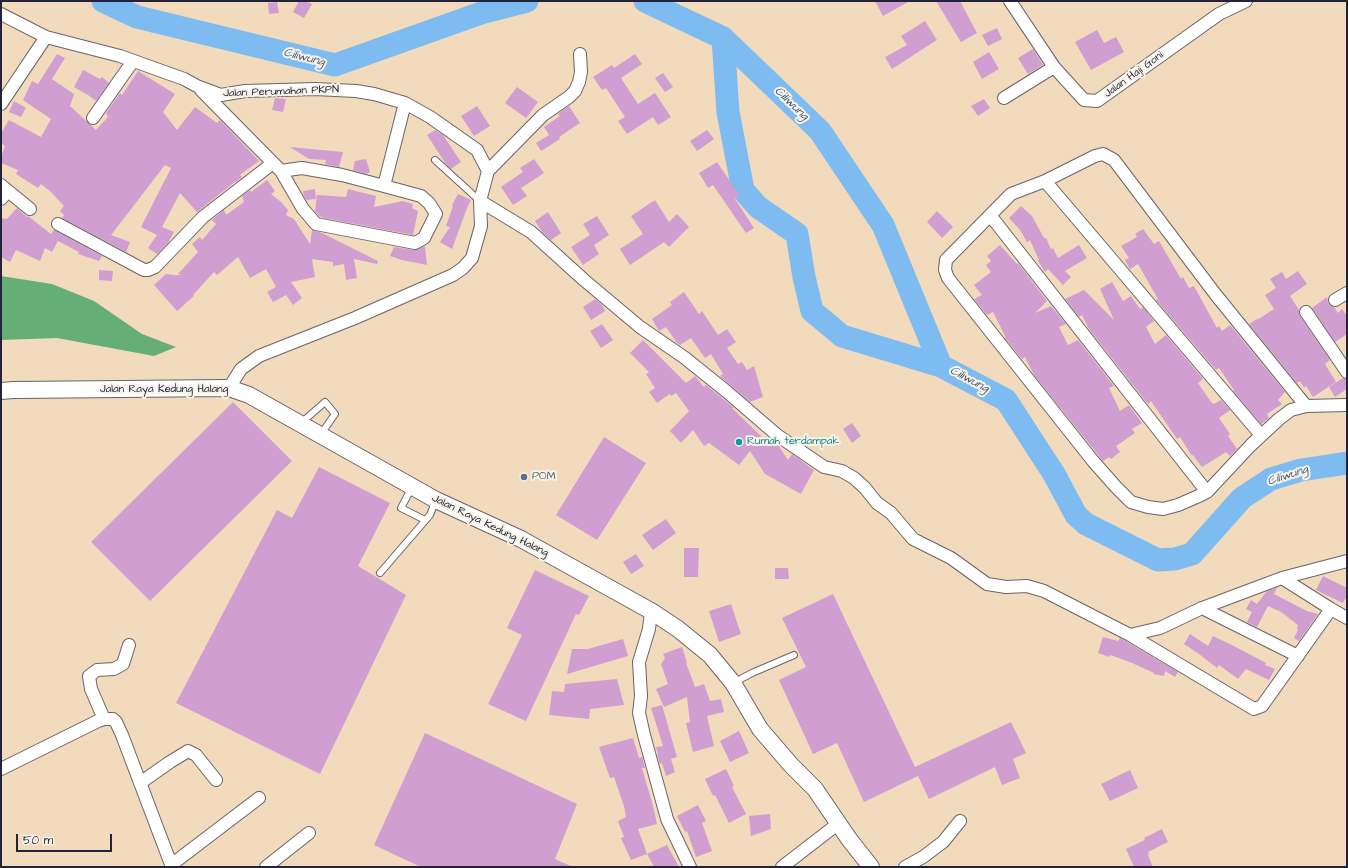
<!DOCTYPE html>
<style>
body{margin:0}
#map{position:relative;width:1348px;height:868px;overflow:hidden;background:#f1dbbc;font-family:"Architects Daughter",sans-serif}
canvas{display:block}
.frame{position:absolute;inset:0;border:2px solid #22223b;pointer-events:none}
.scale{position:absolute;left:16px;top:834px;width:96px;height:18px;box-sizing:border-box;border:2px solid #22223b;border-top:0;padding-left:5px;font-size:12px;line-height:14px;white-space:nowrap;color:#22223b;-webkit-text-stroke:3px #f7f3e8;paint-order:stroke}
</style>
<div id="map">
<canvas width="1348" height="868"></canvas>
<div class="frame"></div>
<div class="scale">50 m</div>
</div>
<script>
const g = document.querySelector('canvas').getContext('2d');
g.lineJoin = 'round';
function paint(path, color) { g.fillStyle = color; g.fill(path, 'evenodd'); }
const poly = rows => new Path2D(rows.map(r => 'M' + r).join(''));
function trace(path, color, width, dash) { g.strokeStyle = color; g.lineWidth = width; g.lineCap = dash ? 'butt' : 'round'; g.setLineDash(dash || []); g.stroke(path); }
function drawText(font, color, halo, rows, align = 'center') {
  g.font = font + ' "Architects Daughter",sans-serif'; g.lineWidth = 4; g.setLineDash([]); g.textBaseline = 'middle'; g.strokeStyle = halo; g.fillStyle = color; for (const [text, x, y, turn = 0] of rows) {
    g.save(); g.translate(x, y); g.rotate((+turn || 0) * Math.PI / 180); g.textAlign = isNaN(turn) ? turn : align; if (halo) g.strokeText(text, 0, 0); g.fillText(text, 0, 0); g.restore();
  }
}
paint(poly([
 [1,276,52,284,94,301,142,334,176,347,154,356,57,338,1,340]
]), '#65af77');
trace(poly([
 [103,1,137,17,335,65,484,12,527,1],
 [645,1,723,38,820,131,883,225,941,366,1006,400,1054,474,1076,515,1086,524,1158,560,1175,559,1192,554,1242,498,1271,479,1301,470,1347,463],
 [723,38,728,112,743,190,758,207,797,234,804,277,812,311,842,336,941,366]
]), '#7dbbf1', 23);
paint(poly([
 [299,1,305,1,312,4,304,18,293,12],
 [875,1,910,1,883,16],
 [936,1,960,1,977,33,961,42],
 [277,2,279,13,269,14,268,3],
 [925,21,937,40,892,69,885,57,907,45,901,36],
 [997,28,1002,39,988,46,982,35],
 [1097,30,1104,43,1116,37,1124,52,1091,70,1075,42],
 [1033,49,1043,65,1028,74,1018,58],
 [989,52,999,69,982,79,973,62],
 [57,54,65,58,52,79,74,94,70,106,96,130,108,117,106,113,120,93,122,95,138,71,175,94,163,112,177,130,195,107,217,123,220,120,259,161,240,175,242,177,236,182,236,181,197,212,180,193,162,227,174,232,168,243,157,254,148,248,157,235,141,227,171,168,165,165,111,235,130,242,126,252,62,218,64,215,60,211,64,206,51,192,41,184,38,188,16,174,18,170,1,163,1,157,5,146,1,143,1,133,9,120,41,137,51,119,23,100,32,81,38,84],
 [635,54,642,64,621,78,638,104,655,93,671,117,658,125,653,117,627,134,618,121,625,117,606,88,602,90,593,77,612,65,614,68],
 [83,70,100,79,102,77,109,83,96,101,88,95,74,87],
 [663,73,673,87,665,92,655,78],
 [517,87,538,102,526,118,505,103],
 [275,98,286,99,283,112,272,110],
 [984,99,990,108,978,116,971,106],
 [14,101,26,108,21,117,9,112],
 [477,106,490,126,474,136,461,116],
 [569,106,580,123,559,137,560,139,541,151,536,143,549,135,544,127,560,116,558,114],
 [435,130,443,135,461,162,451,169,444,162,444,161,427,135],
 [707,130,714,139,697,151,690,141],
 [290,147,343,152,339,167,325,164,326,160,309,159],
 [366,159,370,172,366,174,353,170,355,161],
 [534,159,544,173,521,188,527,196,513,205,501,187,523,172,520,168],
 [717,162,740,196,735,199,754,228,746,233,713,185,708,188,699,173],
 [267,180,275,191,271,194,281,202,288,210,286,215,294,219,310,244,312,230,322,233,378,261,377,264,354,259,357,278,346,280,344,264,333,266,333,262,312,259,315,277,291,282,302,298,293,305,286,295,273,302,267,292,276,287,266,269,250,278,238,257,217,275,214,272,193,295,194,296,177,311,154,285,166,274,175,275,176,276,177,275,182,275,178,274,198,252,192,244,200,237,202,240,216,224,212,220,224,210,226,215,244,202,242,196,250,190,251,192],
 [315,189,316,199,307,200,304,196,303,191],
 [348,189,376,196,374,207,403,201,413,204,412,208,418,211,413,235,324,218,319,216,315,211,317,195,346,197],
 [458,194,471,200,467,208,452,249,440,242,450,227,446,226,453,206,452,205],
 [655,200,669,222,677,214,689,227,669,247,664,242,630,265,620,249,643,234,631,216],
 [1021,206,1032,216,1044,238,1046,238,1051,249,1053,248,1058,258,1079,245,1087,258,1065,271,1071,277,1063,285,1048,269,1045,272,1038,261,1039,260,1030,240,1027,242,1020,230,1009,218],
 [17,208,27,217,28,216,51,234,54,230,102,256,99,261,78,254,79,252,58,241,52,252,45,248,40,261,16,250,10,262,1,257,1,218,7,219],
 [937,211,953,227,942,238,927,222],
 [548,212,561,233,551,240,542,232,535,221],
 [597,216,609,235,594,245,599,254,583,265,571,247,590,235,583,224],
 [1143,229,1154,244,1159,241,1181,279,1183,277,1189,288,1194,286,1217,328,1219,326,1222,331,1230,325,1285,392,1278,400,1282,404,1267,414,1269,418,1261,424,1233,391,1234,390,1219,368,1216,370,1156,300,1158,299,1138,264,1130,269,1125,260,1129,258,1121,246,1137,237,1135,234],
 [1000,245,1017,264,1018,263,1047,301,1035,313,1051,306,1066,324,1059,327,1068,345,1078,340,1114,386,1109,388,1120,411,1129,405,1142,423,1132,429,1135,433,1116,446,1120,452,1111,459,1109,457,1103,461,1099,456,1034,375,1025,357,1022,359,1005,338,1006,338,993,312,987,315,974,299,982,295,974,285,991,272,986,265,991,261,987,256],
 [425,246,427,265,402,260,390,256,394,247,414,250],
 [99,270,113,271,112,281,99,280],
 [1298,271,1307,284,1290,296,1299,310,1300,316,1330,360,1325,364,1336,382,1313,397,1306,386,1304,388,1300,381,1297,383,1249,324,1257,319,1257,320,1274,309,1265,295,1276,288,1270,279,1282,272,1286,279],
 [1112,282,1123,301,1131,296,1140,309,1143,307,1154,321,1146,327,1155,344,1166,335,1203,379,1198,383,1211,402,1214,404,1221,400,1230,410,1219,418,1230,434,1228,436,1237,449,1230,456,1226,452,1202,467,1193,455,1192,456,1180,437,1177,439,1151,401,1148,404,1089,329,1082,315,1079,317,1065,299,1084,290,1114,320,1100,289],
 [684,292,699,314,702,311,718,335,727,329,736,342,727,348,738,364,742,362,747,370,754,366,763,397,750,402,720,376,723,374,711,354,705,358,691,338,680,345,677,343,666,327,659,331,652,319,672,305,670,302],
 [1327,297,1328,303,1331,306,1334,307,1338,313,1342,309,1347,316,1347,334,1335,342,1312,308],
 [595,299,602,305,605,311,591,320,583,307],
 [602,324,613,340,601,348,590,331],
 [643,340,686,383,695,376,704,387,706,385,734,408,732,408,767,442,771,440,778,445,788,460,792,454,814,470,801,494,765,474,750,451,739,465,709,443,704,446,693,430,681,443,670,431,689,411,676,393,671,396,670,394,657,403,649,392,655,388,646,374,649,372,630,353],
 [1343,378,1347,379,1347,389,1335,397,1329,387],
 [233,402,292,461,150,601,91,542],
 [852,423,861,436,852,443,843,429],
 [604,437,646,463,597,540,556,515],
 [319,467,390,503,358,566,406,595,320,774,176,703,277,510,292,518],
 [666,519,676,533,653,550,642,535],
 [684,548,699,548,698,577,684,577],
 [636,554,644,566,631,574,623,562],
 [775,568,788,568,789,579,775,579],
 [535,570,589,596,579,615,576,614,526,721,488,704,522,635,507,628],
 [1323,576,1347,588,1347,596,1343,603,1316,590],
 [1277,588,1274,594,1307,611,1318,614,1299,641,1294,638,1298,630,1297,629,1298,625,1281,612,1268,606,1257,627,1247,622,1252,612,1246,609,1251,600,1257,604,1267,591],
 [833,594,915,767,1011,722,1026,753,1013,759,1020,778,1002,785,995,767,929,799,918,776,864,802,837,743,813,754,779,680,806,667,782,618],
 [731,604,741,634,719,642,709,611],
 [1190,634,1208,646,1213,636,1230,644,1266,663,1265,665,1275,669,1269,680,1246,669,1238,679,1219,665,1217,668,1199,654,1184,644],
 [1103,637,1118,641,1120,638,1178,672,1175,677,1165,671,1164,676,1153,674,1154,673,1130,662,1110,655,1109,657,1098,653],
 [623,639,628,656,567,674,572,649,588,649],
 [682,647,687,663,686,663,695,687,704,684,710,701,721,699,724,712,707,716,714,746,693,752,686,723,690,722,687,697,664,707,656,689,668,684,661,664,665,658,663,654],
 [617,679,624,705,590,709,589,719,549,715,552,691,564,692,565,684],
 [662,705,677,757,671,759,675,772,666,776,662,763,660,764,657,754,658,754,656,747,663,746,651,708],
 [739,731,749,753,730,762,720,741],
 [425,733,577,804,555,859,573,867,421,867,374,845],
 [633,738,639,758,642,757,645,768,642,768,653,806,657,824,638,829,647,854,631,860,621,838,624,837,618,821,626,817,624,806,614,777,610,778,599,747],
 [726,769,734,786,732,787,746,814,729,823,715,795,713,796,705,779],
 [1130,770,1138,788,1110,801,1101,784],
 [698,805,706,821,702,823,712,851,696,857,687,831,685,832,677,816],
 [770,814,771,829,751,836,749,816],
 [1162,829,1168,842,1148,852,1149,854,1148,855,1153,867,1134,867,1126,849,1145,840,1144,838],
 [667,845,679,867,654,867,647,854]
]), '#d19ed1');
const service = poly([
 [435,160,480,201],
 [301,423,325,402,335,414,321,434],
 [412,487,401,508,425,520],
 [380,573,430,515,436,500],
 [733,683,752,673,794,655]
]);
const minor = poly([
 [1010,1,1054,67,1084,100,1097,101,1219,14,1246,1],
 [1,14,46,37,120,56,184,79,197,86,221,95,245,91,315,89,356,91,374,94,405,103,430,117,477,150,488,171,480,201,481,226,472,258,463,268,453,275,355,318,259,356,241,369,229,388],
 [201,90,281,171,303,209,316,224,415,243,424,238,436,214,429,203,421,196,384,186,342,175,302,168,281,171],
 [1004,98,1054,67],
 [1,104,46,37],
 [93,118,133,61],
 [488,171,543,115,569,97,575,91,579,82,581,72,580,54],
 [1045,181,1261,435],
 [1,185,8,191,1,199],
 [384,186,405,103],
 [8,191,30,209],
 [480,201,531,232,584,280,640,327,685,358,726,391,777,435,824,467,842,471,854,478,865,488,877,503,891,513,913,539,951,558,987,584,1006,587,1027,586,1044,591,1130,635,1254,709,1262,706,1331,609],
 [990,215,1207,492],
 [58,224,144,270,148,270,155,267,203,217,273,163],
 [1335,300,1347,293],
 [1306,312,1347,372],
 [1306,406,1216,295,1114,160,1103,154,1095,156,1045,181,1011,194,946,260,945,270,948,278,1093,461,1116,487,1131,502,1148,507,1163,509,1178,505,1201,495,1207,492,1251,445,1279,419,1291,410,1306,406,1347,405],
 [1282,578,1331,609,1347,618],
 [1202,608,1298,656],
 [651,611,649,629,639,662,641,696,639,713,644,735,667,819,690,867],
 [1130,635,1160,628,1202,608,1282,578,1347,561],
 [104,719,91,689,89,676,97,670,114,669,123,664,129,645],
 [1,769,98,721,104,719,113,719,116,722,122,735,172,867],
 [140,783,170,762,188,751,196,755,216,780],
 [171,865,259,798],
 [266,867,309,833],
 [782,867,839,823],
 [905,867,923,857,943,842,960,821]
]);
const secondary = poly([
 [1,391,13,390,229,388,249,395,436,500,521,539,651,611,678,629,710,655,733,683,760,729,791,765,815,789,849,839,871,867]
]);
trace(service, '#6a6368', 8);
trace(minor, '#6a6368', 14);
trace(secondary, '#6a6368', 18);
trace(service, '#fff', 6);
trace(minor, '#fff', 12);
trace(secondary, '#fff', 16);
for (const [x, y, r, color] of [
 [739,442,4,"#0f9aa8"],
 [524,477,4,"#5c6f8a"]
]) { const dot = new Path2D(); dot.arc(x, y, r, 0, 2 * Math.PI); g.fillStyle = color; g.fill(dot); trace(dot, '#f7f3e8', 1.5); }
drawText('11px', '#22223b', '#f7f3e8', [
 ["Jalan Haji Goni",1134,75,-36],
 ["Jalan Perumahan PKPN",281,92,-2],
 ["Jalan Raya Kedung Halang",164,390],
 ["Jalan Raya Kedung Halang",490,526,26]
]);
drawText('11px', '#0d838f', '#f7f3e8', [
 ["Rumah terdampak",747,442]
], 'left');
drawText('11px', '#4e5e75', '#f7f3e8', [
 ["POM",532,477]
], 'left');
drawText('italic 12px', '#42587b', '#f7f3e8', [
 ["Ciliwung",304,58,14],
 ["Ciliwung",791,104,44],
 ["Ciliwung",969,380,28],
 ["Ciliwung",1288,476,-18]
]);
</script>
